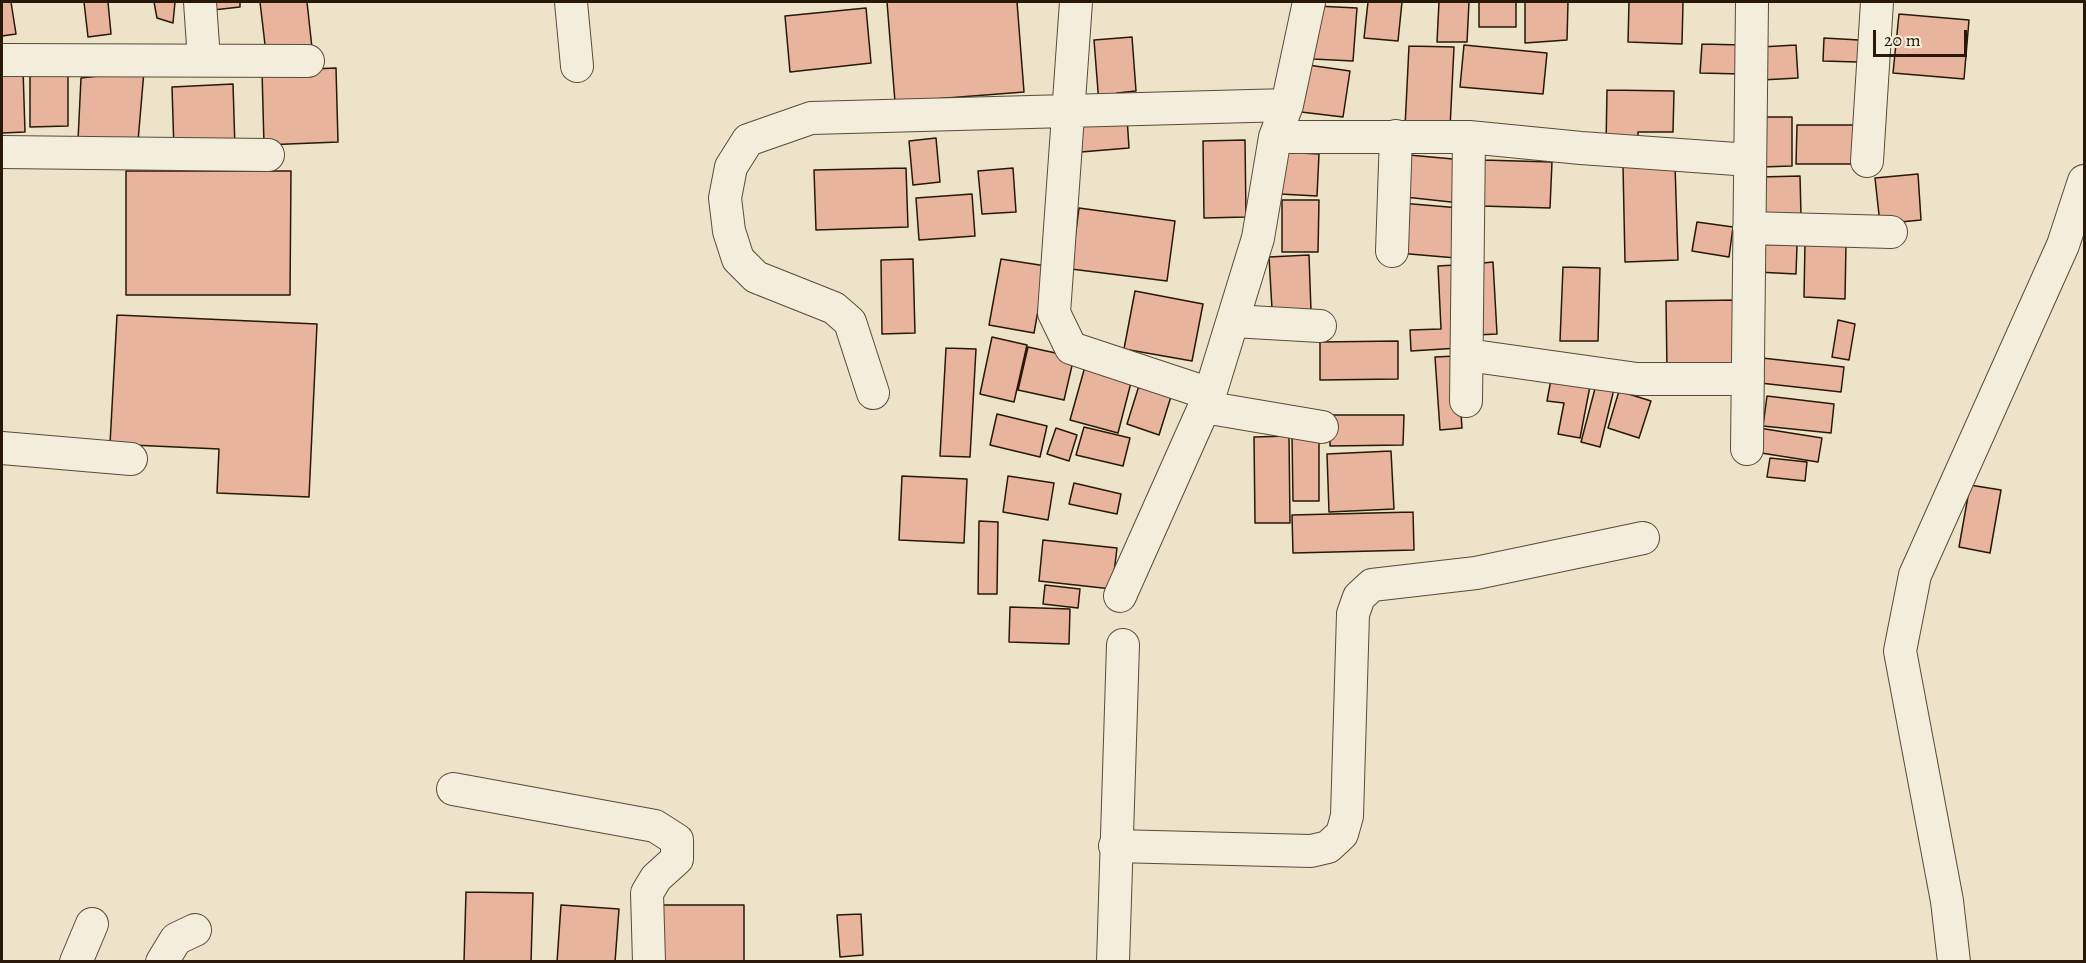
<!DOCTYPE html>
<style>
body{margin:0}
#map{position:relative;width:2086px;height:963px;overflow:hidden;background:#ede3c8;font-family:Alegreya,serif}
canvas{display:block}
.frame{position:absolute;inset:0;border:3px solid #271808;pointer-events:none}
.scale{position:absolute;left:1873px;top:30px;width:94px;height:27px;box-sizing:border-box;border:3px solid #271808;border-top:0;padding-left:8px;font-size:18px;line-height:21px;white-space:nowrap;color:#271808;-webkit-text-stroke:4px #f3eddb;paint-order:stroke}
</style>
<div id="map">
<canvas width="2086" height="963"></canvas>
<div class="frame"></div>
<div class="scale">20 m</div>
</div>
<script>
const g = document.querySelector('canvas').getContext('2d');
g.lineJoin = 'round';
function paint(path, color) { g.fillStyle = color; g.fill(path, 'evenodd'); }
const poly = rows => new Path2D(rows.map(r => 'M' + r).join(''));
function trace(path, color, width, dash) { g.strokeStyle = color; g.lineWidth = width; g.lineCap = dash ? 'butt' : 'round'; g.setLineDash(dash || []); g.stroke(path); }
const building = poly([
 [2,2,11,2,16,34,2,36,2,2],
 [84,2,108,2,111,34,88,37,84,2],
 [154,2,175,2,173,23,157,18,154,2],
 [213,2,240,2,240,7,213,10,213,2],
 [260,2,307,2,312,48,266,53,260,2],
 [887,2,1017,2,1024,92,895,102,887,2],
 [1368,2,1402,2,1398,41,1364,38,1368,2],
 [1439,2,1469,2,1467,42,1437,42,1439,2],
 [1479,2,1516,2,1516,27,1479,27,1479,2],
 [1525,2,1568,2,1567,40,1525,43,1525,2],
 [1629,2,1683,2,1682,44,1628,42,1629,2],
 [1316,6,1357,8,1353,61,1313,59,1316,6],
 [866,8,871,63,790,72,785,16,866,8],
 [1899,14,1969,20,1964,79,1893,73,1899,14],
 [1132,37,1136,91,1117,93,1118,103,1099,104,1094,40,1132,37],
 [1824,38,1859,40,1858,62,1823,61,1824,38],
 [1702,44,1742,45,1741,74,1700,73,1702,44],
 [1464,45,1547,53,1543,94,1460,87,1464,45],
 [1796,45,1798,78,1762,80,1761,47,1796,45],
 [1409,46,1454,47,1450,128,1405,127,1409,46],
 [1308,65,1350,71,1343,117,1301,112,1308,65],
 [336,68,338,142,264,145,262,71,336,68],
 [23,69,25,132,2,133,2,70,23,69],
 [68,71,68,126,30,127,30,72,68,71],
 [144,71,137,153,78,140,81,78,144,71],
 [233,84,235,149,174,151,172,87,233,84],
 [1607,90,1674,91,1673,132,1638,132,1638,143,1606,147,1607,90],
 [1127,117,1129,148,1081,152,1079,120,1127,117],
 [1761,117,1792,117,1792,166,1761,167,1761,117],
 [1797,125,1858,125,1857,164,1796,164,1797,125],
 [936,138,940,182,913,185,909,141,936,138],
 [1245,140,1246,217,1204,218,1203,141,1245,140],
 [1282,152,1319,154,1317,196,1280,194,1282,152],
 [1409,155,1464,160,1460,203,1405,197,1409,155],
 [1483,160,1552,162,1550,208,1481,206,1483,160],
 [1675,165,1678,260,1625,262,1623,166,1675,165],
 [906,168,908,227,816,230,814,170,906,168],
 [1013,168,1016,212,982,214,978,171,1013,168],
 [126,171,291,171,290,295,126,295,126,171],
 [1918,174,1921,220,1880,224,1875,178,1918,174],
 [1800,176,1801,215,1760,216,1760,177,1800,176],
 [972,194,975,236,919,240,916,198,972,194],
 [1282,200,1319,200,1318,252,1282,252,1282,200],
 [1401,203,1460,208,1456,258,1398,253,1401,203],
 [1079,208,1175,221,1167,281,1071,269,1079,208],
 [1697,222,1733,227,1729,257,1692,251,1697,222],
 [1805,242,1846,243,1845,299,1804,297,1805,242],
 [1758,244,1797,245,1796,274,1757,272,1758,244],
 [1309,255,1311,311,1272,309,1269,257,1309,255],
 [913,259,915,333,882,334,881,260,913,259],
 [1001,259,1046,266,1034,333,989,325,1001,259],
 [1493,262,1497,334,1476,335,1472,264,1493,262],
 [1456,265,1459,348,1411,351,1410,330,1441,329,1438,266,1456,265],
 [1563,267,1600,268,1598,341,1560,341,1563,267],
 [1135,291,1203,304,1192,361,1124,349,1135,291],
 [1740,300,1739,371,1667,371,1666,301,1740,300],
 [117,315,317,324,309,497,217,493,219,449,110,444,117,315],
 [1838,320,1855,324,1849,360,1832,357,1838,320],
 [992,337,1027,345,1014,402,980,394,992,337],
 [1398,341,1398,379,1320,380,1320,342,1398,341],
 [1028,347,1074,357,1064,400,1018,390,1028,347],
 [946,348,976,349,970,457,940,456,946,348],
 [1457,356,1462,428,1440,430,1435,357,1457,356],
 [1762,358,1844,367,1841,392,1760,383,1762,358],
 [1086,363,1133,375,1118,433,1070,420,1086,363],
 [1552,374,1591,381,1580,438,1558,434,1564,403,1547,401,1552,374],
 [1142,376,1174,387,1159,435,1127,424,1142,376],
 [1597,381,1615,385,1600,447,1581,442,1597,381],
 [1619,391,1651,401,1639,438,1608,428,1619,391],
 [1767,396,1834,404,1831,433,1763,426,1767,396],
 [997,414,1047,426,1040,457,990,445,997,414],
 [1330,415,1404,415,1403,445,1330,446,1330,415],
 [1084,427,1130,438,1123,466,1076,455,1084,427],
 [1056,428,1077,435,1069,461,1047,454,1056,428],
 [1759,428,1822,438,1818,462,1755,452,1759,428],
 [1292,435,1319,435,1319,501,1293,501,1292,435],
 [1289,436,1290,523,1255,523,1254,437,1289,436],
 [1391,451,1394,509,1329,512,1327,454,1391,451],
 [1770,458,1807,462,1805,481,1767,477,1770,458],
 [902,476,967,479,964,543,899,540,902,476],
 [1008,476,1054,483,1048,520,1003,512,1008,476],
 [1074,483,1121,494,1117,514,1069,504,1074,483],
 [1970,485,2001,490,1990,553,1959,547,1970,485],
 [1413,512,1414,550,1293,553,1292,515,1413,512],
 [979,521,998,522,997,594,978,594,979,521],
 [1043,540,1117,548,1112,589,1039,581,1043,540],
 [1045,585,1080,589,1078,608,1043,604,1045,585],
 [1010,607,1070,609,1069,644,1009,642,1010,607],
 [466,892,533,893,531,962,464,962,466,892],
 [561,905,619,909,615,962,557,962,561,905],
 [662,905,744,905,744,962,662,962,662,905],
 [861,914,863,955,840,957,837,915,861,914]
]);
paint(building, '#e8b49d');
trace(building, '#271808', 1.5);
const minor = poly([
 [200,2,204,60],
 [571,2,577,66],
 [1076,2,1054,313,1071,348,1210,394],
 [2,60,308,61],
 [1275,137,1469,137,1581,148,1750,160],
 [2,152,268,155],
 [1867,161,1877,2],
 [1749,228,1891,232],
 [1392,251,1396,136],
 [1233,321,1320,326],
 [1467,355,1637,379,1748,379],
 [873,393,850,322,834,308,756,277,738,259,729,231,725,198,731,167,748,140,811,118,1287,105],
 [1466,401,1469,137],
 [1204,407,1322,427],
 [2,448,131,459],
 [1747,449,1752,2],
 [1120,596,1210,394,1258,238,1275,137,1287,105,1309,2],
 [453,789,655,826,677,840,677,859,656,878,647,893,649,962],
 [1115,846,1311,851,1328,847,1342,834,1347,816,1353,614,1359,597,1372,585,1476,573,1643,538],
 [76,962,92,924],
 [162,962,176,939,195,930],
 [1113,962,1123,645],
 [1954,962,1947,901,1900,651,1915,575,2063,245,2084,181]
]);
trace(minor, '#584b38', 34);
trace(minor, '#f3eddb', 32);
</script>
